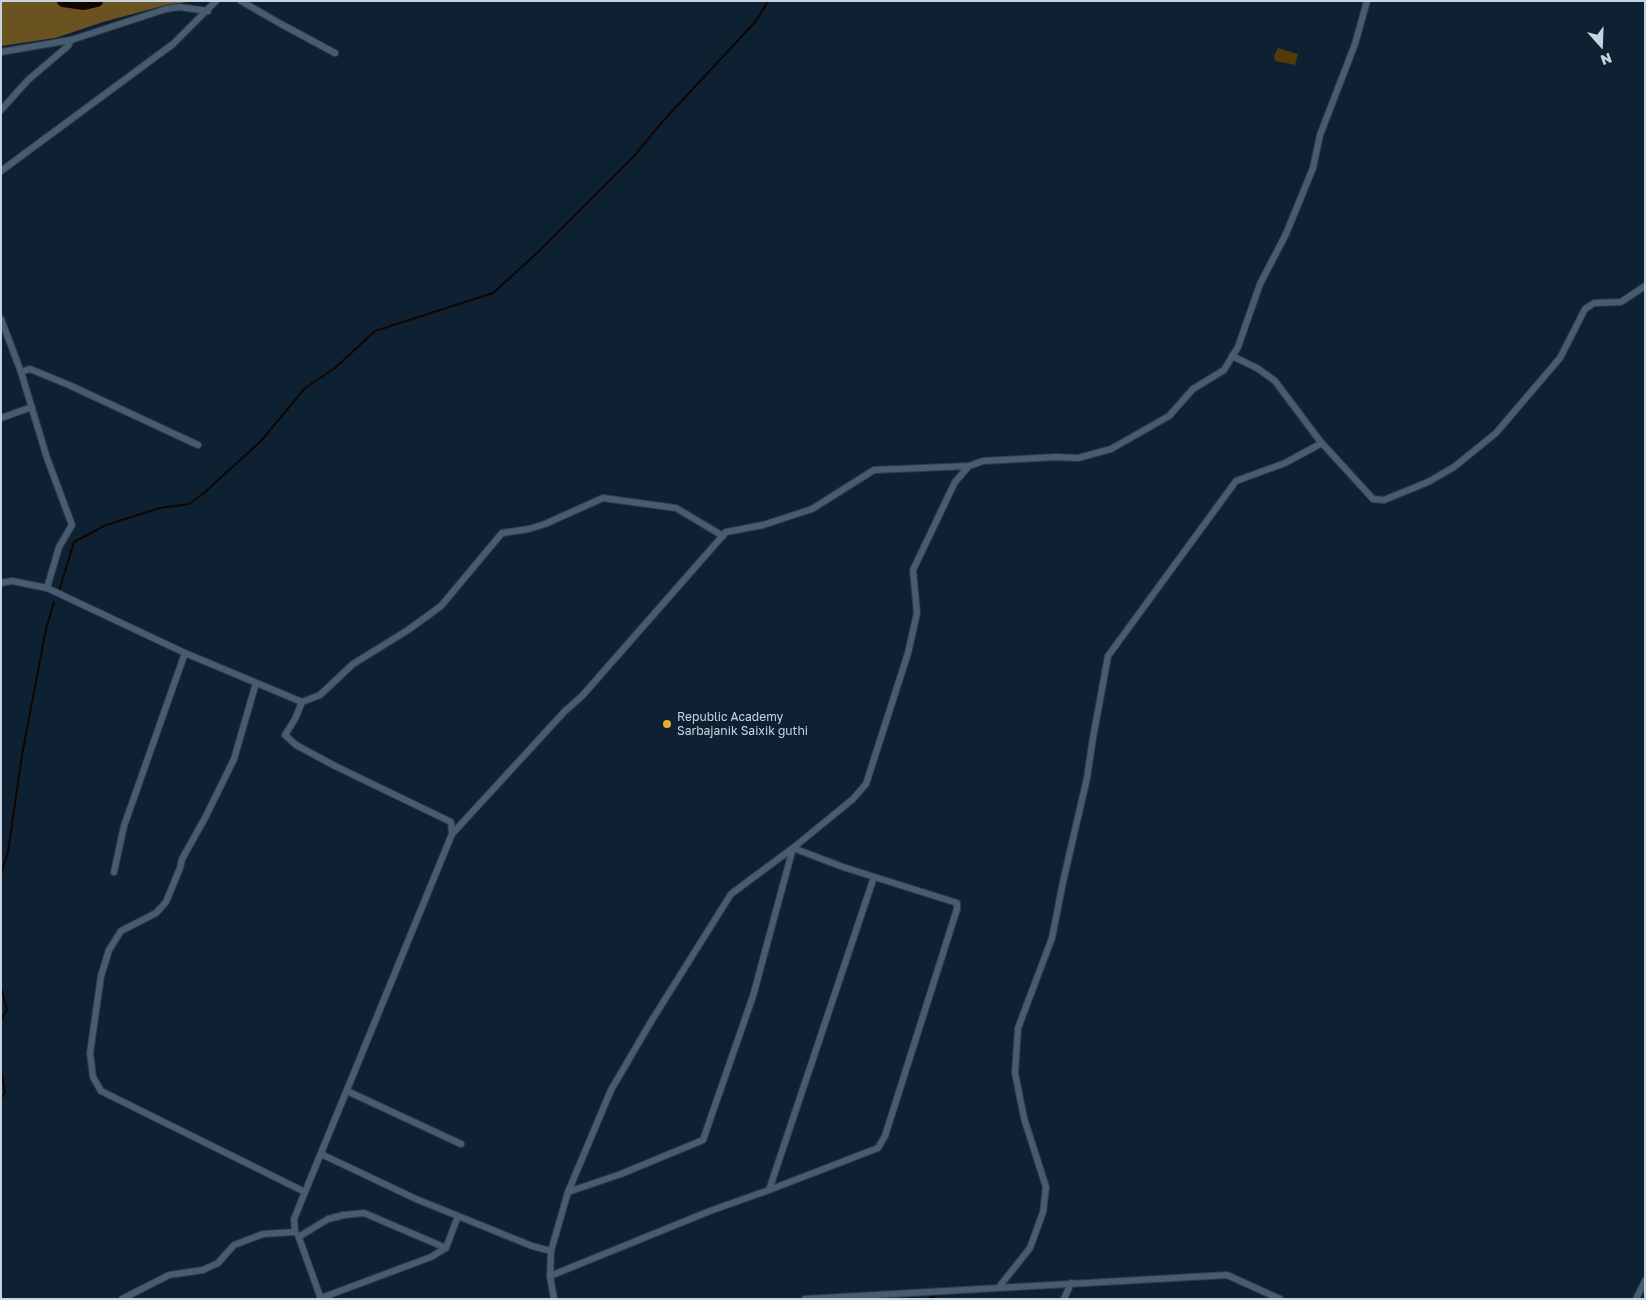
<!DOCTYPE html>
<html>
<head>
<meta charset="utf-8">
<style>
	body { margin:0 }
	#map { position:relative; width:1646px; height:1300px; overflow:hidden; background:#0e2133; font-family:"Golos Text",sans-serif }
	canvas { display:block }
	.frame { position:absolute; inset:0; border:2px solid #c7d3df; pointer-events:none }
	.north { position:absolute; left:1576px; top:20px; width:50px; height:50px; -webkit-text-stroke:4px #0e2133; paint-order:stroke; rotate:160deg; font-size:14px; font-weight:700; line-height:20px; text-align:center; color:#c7d3df }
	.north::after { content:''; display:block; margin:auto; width:18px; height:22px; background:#c7d3df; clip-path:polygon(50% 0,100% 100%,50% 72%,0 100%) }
</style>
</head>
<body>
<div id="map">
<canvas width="1646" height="1300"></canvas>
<div class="frame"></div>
<div class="north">N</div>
</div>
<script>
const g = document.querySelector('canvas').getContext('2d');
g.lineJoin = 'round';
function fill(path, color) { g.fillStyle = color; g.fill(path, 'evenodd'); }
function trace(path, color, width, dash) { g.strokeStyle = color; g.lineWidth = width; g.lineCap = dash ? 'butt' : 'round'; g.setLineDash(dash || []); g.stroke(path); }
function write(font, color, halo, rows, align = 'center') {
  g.font = font + ' "Golos Text",sans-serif'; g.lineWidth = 4; g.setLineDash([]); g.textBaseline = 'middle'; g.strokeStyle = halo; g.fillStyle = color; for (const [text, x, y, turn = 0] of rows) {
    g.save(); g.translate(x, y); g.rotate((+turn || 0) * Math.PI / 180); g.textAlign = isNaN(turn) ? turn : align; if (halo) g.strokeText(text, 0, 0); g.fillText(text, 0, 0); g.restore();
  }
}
fill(new Path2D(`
	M1278,48L1298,54L1295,65L1275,61L1274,56Z`), '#513b08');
fill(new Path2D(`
	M1,1H194L166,5L103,22L55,38L1,46Z`), '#6b5221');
trace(new Path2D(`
	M59,591L74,542L106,525L160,508L189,504L204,493L261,441L305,388L335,368L375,331L493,293L537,253L634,156L663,121L756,21L768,1
	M1,874L8,852L22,755L46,629L54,602
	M1,987L7,1010L1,1020
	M1,1068L5,1093L1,1098
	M928,1299L937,1295`), '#110500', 2);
trace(new Path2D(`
	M63,1L84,4L97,1`), '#110500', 12);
const minor = new Path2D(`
	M241,1L281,24L335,53
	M1,52L71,40L166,9L179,7L208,11
	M1,110L28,80L68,46L71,40
	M1,171L173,44L216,1
	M1,319L21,372L47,458L72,525L59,547L47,588
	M1232,356L1257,368L1275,381L1320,441L1373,499L1384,500L1428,482L1454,467L1496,433L1560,358L1585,309L1594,303L1621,302L1645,286
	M21,372L30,369L69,385L198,445
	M1,418L32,407
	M1,583L12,581L47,588L185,653L302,702
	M256,683L234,759L205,818L182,859L180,868L166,902L156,913L121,931L109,950L101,976L90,1053L93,1077L101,1091L305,1192
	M452,834L451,822L335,766L296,745L285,735L295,719L302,702L320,695L353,664L408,630L441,606L502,533L529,529L545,524L603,498L676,508L723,536
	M114,872L124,826L185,653
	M347,1091L461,1144
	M321,1154L416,1199L532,1246L551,1251
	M769,1190L874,877
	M298,1235L321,1299
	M300,1236L328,1219L344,1215L364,1213L446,1248
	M550,1276L710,1211L769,1190L878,1148L885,1136L957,909V903L843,867L793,848L753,996L703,1140L621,1174L568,1192
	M999,1287L1030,1248L1043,1212L1046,1187L1024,1118L1015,1073L1018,1028L1052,938L1063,882L1087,778L1093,738L1108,656L1236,481L1285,463L1322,443
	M321,1298L431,1257L446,1248L458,1216
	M122,1299L169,1275L203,1270L218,1263L234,1245L263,1234L295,1232L294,1219L305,1192L452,834L565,711L582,696L726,532L763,525L812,509L874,470L969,466
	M554,1299L550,1276L551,1251L568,1192L611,1090L652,1020L731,894L793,848L853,799L866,784L908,653L917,613L913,570L955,482L969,466L983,461L1056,457L1078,458L1111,449L1169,416L1193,389L1224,370L1238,347L1260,284L1286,234L1313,168L1320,135L1355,44L1367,1
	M805,1299L1227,1275L1280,1299
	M1064,1299L1071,1283
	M1636,1299L1645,1281`);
trace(minor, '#303a49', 8);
trace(minor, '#475c70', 6);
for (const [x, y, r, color] of [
	[667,724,5,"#e5ad35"]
]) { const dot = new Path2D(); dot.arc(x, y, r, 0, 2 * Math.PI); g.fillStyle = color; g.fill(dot); trace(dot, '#0e2133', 2); }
write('12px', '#c7d3df', '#0e2133', [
	["Republic Academy",677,717],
	["Sarbajanik Saixik guthi",677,731]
], 'left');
</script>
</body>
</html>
